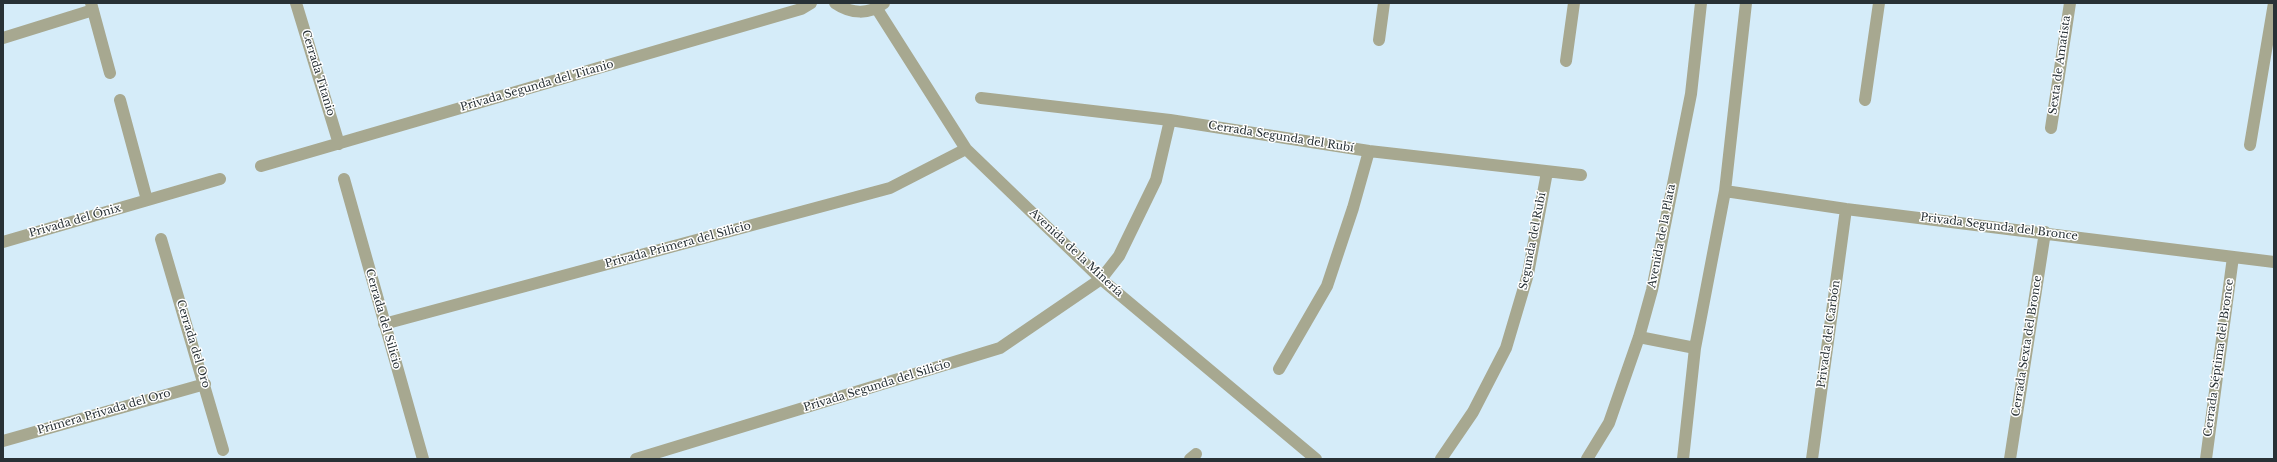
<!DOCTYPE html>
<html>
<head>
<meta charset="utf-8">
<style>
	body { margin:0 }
	#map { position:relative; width:2277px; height:462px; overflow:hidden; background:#d5ecf9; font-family:"Libre Baskerville",serif }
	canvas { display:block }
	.frame { position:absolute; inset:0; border:4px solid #283136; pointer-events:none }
</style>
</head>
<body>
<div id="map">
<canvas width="2277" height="462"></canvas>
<div class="frame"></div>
</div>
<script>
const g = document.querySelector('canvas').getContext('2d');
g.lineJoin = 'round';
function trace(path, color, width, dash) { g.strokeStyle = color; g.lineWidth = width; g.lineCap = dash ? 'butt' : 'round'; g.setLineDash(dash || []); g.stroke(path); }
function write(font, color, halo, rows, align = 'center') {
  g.font = font + ' "Libre Baskerville",serif'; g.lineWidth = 3; g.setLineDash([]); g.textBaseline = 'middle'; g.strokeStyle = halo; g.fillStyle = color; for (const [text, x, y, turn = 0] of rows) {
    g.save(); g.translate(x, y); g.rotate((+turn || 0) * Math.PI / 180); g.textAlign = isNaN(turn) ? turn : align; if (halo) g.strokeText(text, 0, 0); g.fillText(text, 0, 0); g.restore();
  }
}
trace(new Path2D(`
	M91,3L110,73
	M296,3L339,144
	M835,3C851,14 869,15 884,3
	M877,9L966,149L1101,279L1316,459
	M3,38L93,10
	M1379,40L1384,3
	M1566,61L1574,3
	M981,98L1170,120L1369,151L1581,175
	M120,100L147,200
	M1865,100L1879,3
	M2051,128L2070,3
	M2250,145L2274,3
	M261,166L801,9L811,3
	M344,179L423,459
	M1725,191L1846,209L2274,262
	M161,239L223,450
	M3,242L220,179
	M384,324L890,188L966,149
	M1639,337L1695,348
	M1279,369L1327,286L1353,208L1369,151
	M3,441L205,384
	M636,459L1000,348L1101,279L1119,256L1156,180L1170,120
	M1190,459L1196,454
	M1441,459L1473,412L1506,348L1528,274L1547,172
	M1587,459L1609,423L1639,337L1652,290L1691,94L1701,3
	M1683,459L1695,348L1725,191L1746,3
	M1812,459L1846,209
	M2010,459L2045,232
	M2206,459L2233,257`), '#a7a890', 12);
write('11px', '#283136', '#fff', [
	["Sexta de Amatista",2060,65,-82],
	["Cerrada Titanio",318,73,73],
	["Privada Segunda del Titanio",537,86,-16],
	["Cerrada Segunda del Rubí",1281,137,9],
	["Privada del Ónix",75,221,-16],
	["Privada Segunda del Bronce",1999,227,7],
	["Avenida de la Plata",1662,236,-79],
	["Segunda del Rubí",1533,241,-79],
	["Privada Primera del Silicio",678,245,-15],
	["Avenida de la Minería",1076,253,43],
	["Cerrada del Silicio",383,319,74],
	["Privada del Carbón",1829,334,-82],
	["Cerrada del Oro",193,344,73],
	["Cerrada Sexta del Bronce",2027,346,-81],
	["Cerrada Séptima del Bronce",2219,358,-82],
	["Privada Segunda del Silicio",877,386,-17],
	["Primera Privada del Oro",104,412,-16]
]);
</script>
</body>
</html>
